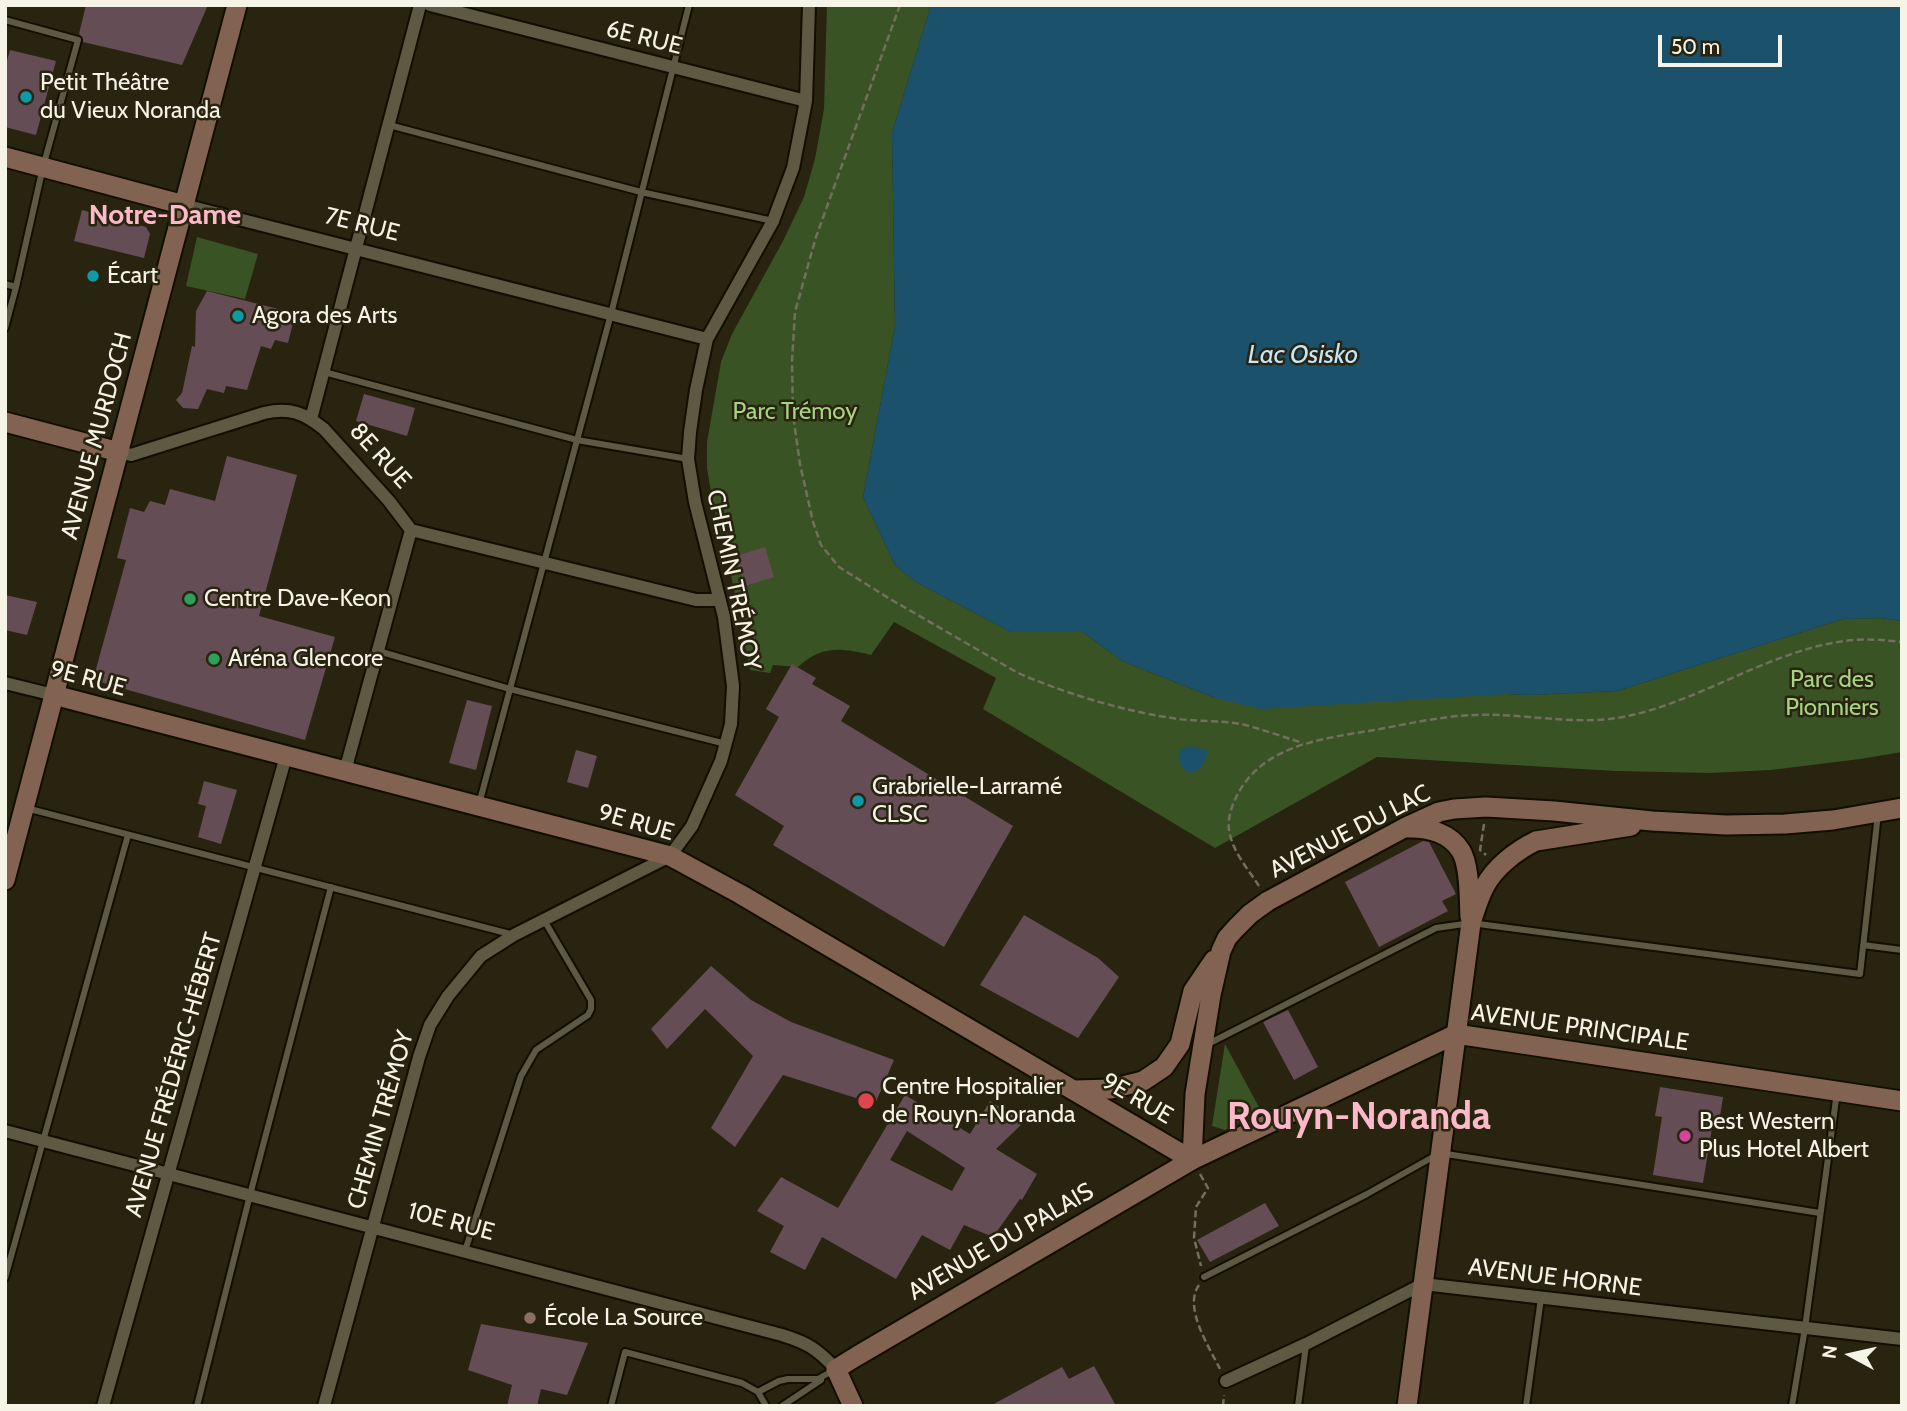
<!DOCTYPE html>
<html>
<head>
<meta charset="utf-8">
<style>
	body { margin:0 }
	#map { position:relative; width:1907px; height:1411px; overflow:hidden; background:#292410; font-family:Cabin,sans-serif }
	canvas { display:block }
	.frame { position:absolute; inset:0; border:7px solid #f6f3e7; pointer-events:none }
	.north { position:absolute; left:1816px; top:1320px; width:70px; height:70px; -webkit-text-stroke:5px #292410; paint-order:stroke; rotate:278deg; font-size:19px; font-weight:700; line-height:28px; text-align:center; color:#f6f3e7 }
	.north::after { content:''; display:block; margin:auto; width:24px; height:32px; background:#f6f3e7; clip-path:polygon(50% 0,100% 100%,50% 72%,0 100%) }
	.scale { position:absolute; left:1658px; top:35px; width:124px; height:32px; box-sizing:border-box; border:4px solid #f6f3e7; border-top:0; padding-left:9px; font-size:21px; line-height:24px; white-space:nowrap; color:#f6f3e7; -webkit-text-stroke:5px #292410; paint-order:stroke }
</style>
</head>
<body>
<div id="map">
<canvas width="1907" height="1411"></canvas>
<div class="frame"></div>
<div class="north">N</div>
<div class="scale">50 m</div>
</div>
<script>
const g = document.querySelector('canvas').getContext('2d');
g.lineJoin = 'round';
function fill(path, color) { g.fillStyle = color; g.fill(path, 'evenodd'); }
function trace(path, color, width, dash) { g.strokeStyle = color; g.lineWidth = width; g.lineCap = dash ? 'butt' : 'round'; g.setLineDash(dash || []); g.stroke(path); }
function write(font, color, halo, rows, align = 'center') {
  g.font = font + ' Cabin,sans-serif'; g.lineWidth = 5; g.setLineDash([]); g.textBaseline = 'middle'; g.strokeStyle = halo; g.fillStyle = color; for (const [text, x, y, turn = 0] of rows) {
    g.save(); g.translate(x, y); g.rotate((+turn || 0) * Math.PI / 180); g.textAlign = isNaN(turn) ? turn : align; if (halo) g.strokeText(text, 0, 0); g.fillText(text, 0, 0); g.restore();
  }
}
fill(new Path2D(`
	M827,5H931L892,133L895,326L863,497L895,565L914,581L1011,632H1083L1122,661L1215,698L1506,694L1530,695L1617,691L1843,619L1880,618L1902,621V752L1860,759L1771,770L1710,773L1615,771L1377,757L1215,848L983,709L996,678L894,622L871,655C841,648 822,645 798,667L773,665L770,673L750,670L728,560L713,504L707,468V442L721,362L732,334L783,241L804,197L815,159L824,109Z
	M197,237L258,254L245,299L186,286Z
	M1225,1044L1261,1111L1225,1130L1212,1126Z`), '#395324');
fill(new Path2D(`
	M931,5H1902V621L1880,618L1843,619L1617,691L1530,695L1506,694L1262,709L1215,698L1122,661L1083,632H1011L914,581L895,565L863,497L895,326L892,133Z
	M1189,746L1208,750C1204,764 1204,769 1189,773C1180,767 1178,762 1179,751Z`), '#1c516c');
fill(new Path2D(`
	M86,5H208L182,65L83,42L82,37L79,34Z
	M10,50L56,61L36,135L5,127V68Z
	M82,210L146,227L150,234L144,258L74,241Z
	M207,291L282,310L279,321L293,323L288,343L275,340L271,349L261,346L247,390L226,386L224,393L207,389L198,409L183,408L176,400L182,393L192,346L195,347L196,311Z
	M364,394L415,408L407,436L356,421Z
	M227,456L297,475L259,616L335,637L305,740L93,680L126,560L117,558L130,508L144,512L150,501L165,505L170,489L215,501Z
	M765,547L774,577L745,586L736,556Z
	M5,595L37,602L27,635L5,630Z
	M792,664L816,678L812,684L850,706L841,721L1013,826L944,947L773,845L784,826L735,795L779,717L766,709Z
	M467,700L492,706L476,770L449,763Z
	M576,750L597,756L588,788L567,782Z
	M204,781L237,790L221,844L198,837L206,806L198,804Z
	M1423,841L1429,842L1456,894L1442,901L1448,911L1379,947L1345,882Z
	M1024,915L1098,958L1119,977L1078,1038L980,985Z
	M711,966L751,1000L791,1022L894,1060L875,1104L783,1075L735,1147L711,1128L753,1056L705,1009L667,1049L651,1029Z
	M1288,1010L1318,1067L1294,1080L1263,1022Z
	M1660,1087L1723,1097L1718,1129L1712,1128L1703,1183L1653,1175L1662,1117L1655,1116Z
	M905,1095L970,1134L990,1101L1024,1122L996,1149L1037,1174L1022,1200L1020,1199L993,1237L964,1225L950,1250L922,1235L896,1279L822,1237L805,1270L770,1252L784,1226L757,1211L781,1177L838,1208ZM907,1131L965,1168L952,1191L890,1160Z
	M1265,1203L1279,1226L1210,1262L1197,1240Z
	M481,1324L588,1343L567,1395L541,1389L537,1406H507L512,1385L468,1370Z
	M1094,1366L1116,1406H990L1062,1367L1069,1379Z`), '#654d55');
const lane = new Path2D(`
	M5,20L78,40L43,167L16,287L5,328
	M389,125L641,192L773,221
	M5,284L16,287
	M324,372L577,440L688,459
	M378,651L510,689L726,744
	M479,804L611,314L689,5
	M26,808L514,935
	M1863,945L1902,950
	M1206,1045L1436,928L1471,923L1860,974L1878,814
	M465,1251L521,1076L536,1050L588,1015L591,1009V1000L544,920
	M1204,1277L1367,1194L1440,1153L1820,1213
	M5,1278L128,835
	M758,1392L779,1381L788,1379H818L834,1370
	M197,1406L250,1195L331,887
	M611,1406L625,1352L742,1383L758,1392L766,1406
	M782,1406L821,1380
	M1298,1406L1306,1345
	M1526,1406L1541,1298
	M1792,1406L1805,1328L1837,1092`);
const street = new Path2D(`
	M430,5L806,101
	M184,205L707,339
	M311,419L420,5
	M119,452L131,455L264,413C290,407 304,413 324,429L389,501L411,530L696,600H719
	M5,683L54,695
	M345,771L411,530
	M5,1131L782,1335C808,1343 817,1349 836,1369
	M1226,1381L1306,1344L1423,1284L1902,1339
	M103,1406L286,756
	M324,1406L419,1057L430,1025L448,996L481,956L514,935L670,856L692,826L721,761L731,724L733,686L724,617L695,502L688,459L690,432L696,390L707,339L773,221L793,168L806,101L809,5`);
const secondary = new Path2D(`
	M5,157L184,205
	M5,422L119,452
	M54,695L670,856L740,894L1192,1160
	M1408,828C1428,827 1450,833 1461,851C1470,866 1469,899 1470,917
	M5,880L237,5
	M1075,1090L1111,1089L1143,1081L1164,1067L1180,1044L1193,991L1214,960
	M1192,1160L1195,1094L1211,995L1221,951L1227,938L1236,928L1250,914L1268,901L1404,828L1439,812L1454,809L1486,807L1554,811L1652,821L1726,825L1785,824L1833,820L1902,808
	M853,1406L836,1369L857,1356L1192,1160L1456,1034L1902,1101
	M1407,1406L1471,923C1475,911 1479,897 1485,886C1495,867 1517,850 1536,841L1631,826`);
trace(lane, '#120d00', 10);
trace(street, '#120d00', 16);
trace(secondary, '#120d00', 23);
trace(new Path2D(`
	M900,5L816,237L795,312L792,361L793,415L800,464L813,522L821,545L839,567L890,599L1018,673C1064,693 1123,711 1172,718C1195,722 1218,720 1241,724C1262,729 1283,737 1303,743
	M1484,824L1480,850L1486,855
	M1259,886C1248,869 1232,851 1229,830C1227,817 1233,802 1240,790C1269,742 1330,738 1380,729C1412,723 1443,716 1475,715C1524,713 1574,726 1623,717C1700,702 1766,652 1844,641C1863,638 1883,640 1902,642
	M1200,1174L1208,1188L1196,1207L1194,1238L1201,1266
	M1199,1285C1183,1307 1209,1347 1220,1369
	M1223,1406L1224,1395`), '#736f5e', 2.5, [7, 3.5]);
trace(lane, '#5e5943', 6);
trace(street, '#5e5943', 12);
trace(secondary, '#826351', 19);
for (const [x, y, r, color] of [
	[26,97,7,"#0f9aa8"],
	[93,276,7,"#0f9aa8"],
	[238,316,7,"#0f9aa8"],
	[190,599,7,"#2e9e5b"],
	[214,659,7,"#2e9e5b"],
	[858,801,7,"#0f9aa8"],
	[866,1101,9,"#e0444e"],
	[1685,1136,7,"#d1479c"],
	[530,1318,7,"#8d6e63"]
]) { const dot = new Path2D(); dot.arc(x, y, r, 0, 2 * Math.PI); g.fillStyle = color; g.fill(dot); trace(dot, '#292410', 2.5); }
write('24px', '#f6f3e7', '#292410', [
	["6E RUE",644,38,14],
	["7E RUE",362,225,14],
	["AVENUE MURDOCH",97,436,-75],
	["8E RUE",380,456,48],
	["CHEMIN TRÉMOY",733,580,78],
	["9E RUE",88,679,15],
	["9E RUE",636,823,16],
	["AVENUE DU LAC",1350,832,-27],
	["AVENUE PRINCIPALE",1580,1028,8],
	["AVENUE FRÉDÉRIC-HÉBERT",174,1075,-74],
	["9E RUE",1137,1099,30],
	["CHEMIN TRÉMOY",381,1120,-74],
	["10E RUE",451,1222,15],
	["AVENUE DU PALAIS",1001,1242,-30],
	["AVENUE HORNE",1555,1278,7]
]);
write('24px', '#f6f3e7', '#292410', [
	["Petit Théâtre",40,83],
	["du Vieux Noranda",40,111],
	["Écart",107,276],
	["Agora des Arts",252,316],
	["Centre Dave-Keon",204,599],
	["Aréna Glencore",228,659],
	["Grabrielle-Larramé",872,787],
	["CLSC",872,815],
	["Centre Hospitalier",882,1087],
	["de Rouyn-Noranda",882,1115],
	["Best Western",1699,1122],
	["Plus Hotel Albert",1699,1150],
	["École La Source",544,1318]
], 'left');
write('24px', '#a6d483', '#292410', [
	["Parc Trémoy",795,412],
	["Parc des",1832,680],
	["Pionniers",1832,708]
]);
write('italic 26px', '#c3e6fc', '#292410', [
	["Lac Osisko",1303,355]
]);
write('bold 28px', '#fcb9c9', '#292410', [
	["Notre-Dame",165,216]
]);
write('bold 38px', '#fcb9c9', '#292410', [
	["Rouyn-Noranda",1359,1118]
]);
</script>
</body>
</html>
